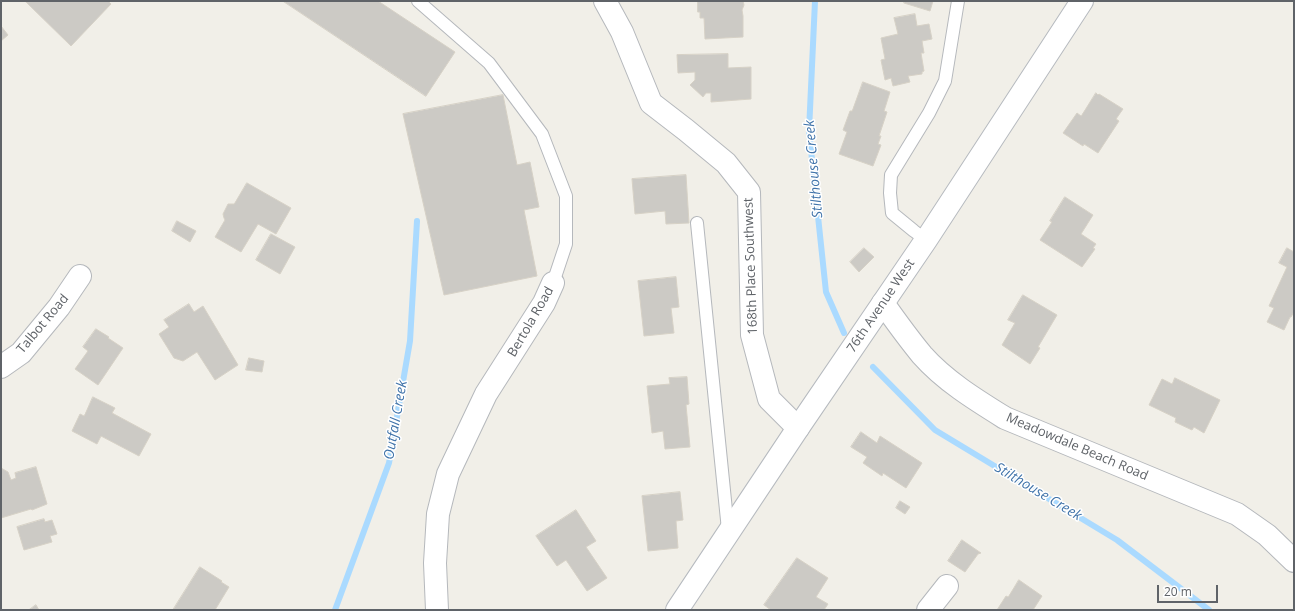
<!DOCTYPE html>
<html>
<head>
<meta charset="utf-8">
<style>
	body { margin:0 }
	#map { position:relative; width:1295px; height:611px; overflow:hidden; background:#f1efe8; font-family:"Open Sans",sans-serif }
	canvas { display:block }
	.frame { position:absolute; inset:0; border:2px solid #5f6368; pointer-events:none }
	.scale { position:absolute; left:1157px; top:585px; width:61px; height:18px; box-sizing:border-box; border:2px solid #5f6368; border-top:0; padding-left:5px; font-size:12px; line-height:14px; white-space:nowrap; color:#5f6368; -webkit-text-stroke:3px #fff; paint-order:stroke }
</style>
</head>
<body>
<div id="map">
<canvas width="1295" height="611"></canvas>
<div class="frame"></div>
<div class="scale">20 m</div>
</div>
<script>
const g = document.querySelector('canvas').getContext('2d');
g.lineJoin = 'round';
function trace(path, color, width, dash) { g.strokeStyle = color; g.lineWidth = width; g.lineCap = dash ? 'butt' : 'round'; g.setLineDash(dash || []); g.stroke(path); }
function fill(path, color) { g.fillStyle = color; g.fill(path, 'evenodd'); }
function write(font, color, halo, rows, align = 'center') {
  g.font = font + ' "Open Sans",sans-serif'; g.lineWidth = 3; g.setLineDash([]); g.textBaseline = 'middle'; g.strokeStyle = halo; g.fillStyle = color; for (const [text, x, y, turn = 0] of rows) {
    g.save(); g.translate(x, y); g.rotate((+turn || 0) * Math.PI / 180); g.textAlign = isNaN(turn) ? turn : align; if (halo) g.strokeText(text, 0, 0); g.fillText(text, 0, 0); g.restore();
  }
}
trace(new Path2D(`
	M815,1L809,131L826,292L844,333
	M873,367L935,430L1117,540L1209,610
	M335,610L389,463L410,341L417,221`), '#aadaff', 6);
const building = new Path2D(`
	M27,1H108L111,4L71,46L26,2Z
	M283,1H378L455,52L426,96Z
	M698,1H743L744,5L742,10L743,16V37L705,39L704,18H700V12H698Z
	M905,1H933L930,11L904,3Z
	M915,14L917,26L929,24L932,39L922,41L924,53H921L924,71L922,72V74L908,76L910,82L893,86L891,78L885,80L881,60L885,59L881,38L898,34L894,18Z
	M1,26L8,35L1,41Z
	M728,54V68L751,67V99L711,102V93H706L703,97L690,85L695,80V72L678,73L677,55Z
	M863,82L890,92L884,111L887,112L879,136H881L878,144L881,145L873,166L839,154L847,132L843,130L850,111H852Z
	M1096,93L1098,95L1099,94L1123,109L1116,119L1119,121L1098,153L1084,144L1083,146L1063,133L1077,113L1081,116Z
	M503,95L517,165L530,162L539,207L524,210L537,276L444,295L403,114Z
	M686,175L689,223L666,224L665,211L635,214L632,179Z
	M247,183L291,208L276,234L258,224L241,252L215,237L225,220L224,218L223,214L228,204H234Z
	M1065,197L1093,215L1081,234L1096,244L1093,248L1095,249L1082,267L1040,240L1052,222L1050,221Z
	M177,221L196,231L190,242L172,231Z
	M271,234L295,247L280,274L256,260Z
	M864,248L874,257L859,272L850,262Z
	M1287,248L1294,252V312L1291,317H1290L1284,330L1267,322L1274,308L1269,306L1287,267L1279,263Z
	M676,277L679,307L671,308L674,333L644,336L638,281Z
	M1023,295L1057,315L1038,347L1040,348L1030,364L1002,345L1015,323L1008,320Z
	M189,304L194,312L203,306L238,365L215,380L197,352L183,361L174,358L159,334L169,327L164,320Z
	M96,329L109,337L108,338L123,348L98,385L75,369L88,351L83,347Z
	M249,358L264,361L262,372L246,370Z
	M687,377L689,404L686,405L690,447L665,449L663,431L652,433L647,386L670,384L669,378Z
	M1175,378L1220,400L1204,433L1194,427L1192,430L1175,422L1176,418L1149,405L1162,379L1172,384Z
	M93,397L115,408L112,413L151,434L139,456L101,436L97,444L72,431L80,414L84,416Z
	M861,432L877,443L880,436L922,463L906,488L883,473L882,476L863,463L867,457L851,447Z
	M36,467L47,504L32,510L31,509L1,518V468L8,472L11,480L16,478L15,473Z
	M680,492L683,520L676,521L678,548L648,551L642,496Z
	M900,501L910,507L905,514L896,508Z
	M576,510L596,541L586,547L607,578L587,591L566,560L557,566L536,536Z
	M44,519L45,522L52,520L57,534L50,536L52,542L24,550L17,527Z
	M962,540L981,553L978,554L965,572L948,561Z
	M797,558L828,578L816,597L828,604L824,610H771L764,605Z
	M200,567L222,581L221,582L229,587L215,610H173Z
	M1019,580L1042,596L1033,610H997L1006,596L1008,597Z
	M36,605L39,610H29Z`);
fill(building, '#cccac5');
trace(building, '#d6d1c6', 1);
const lane = new Path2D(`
	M418,1L489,63L542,134L566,196V244L553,283
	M697,223L728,530
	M926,240L914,231L892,213L890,193L891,175L929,113L945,81L958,1`);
const street = new Path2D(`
	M605,1L622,32L651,103L686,130L726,163L749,192L752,335L769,399L798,428
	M883,303C895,320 908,338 922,355C945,381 976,400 1005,418L1237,514L1267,535L1294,561
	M1,367L21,353L59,307L80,276
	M437,610L435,563L438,514L448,474L486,394L544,303L553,283
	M928,610L947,586`);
const secondary = new Path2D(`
	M677,610L798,428L926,240L1082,1`);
trace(lane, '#b5b8bc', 14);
trace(street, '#b5b8bc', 24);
trace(secondary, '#b6babf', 24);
trace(lane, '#fff', 12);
trace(street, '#fff', 22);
trace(secondary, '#fff', 22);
write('13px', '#5f6368', '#fff', [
	["168th Place Southwest",751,266,-92],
	["76th Avenue West",881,306,-56],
	["Bertola Road",531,322,-60],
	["Talbot Road",43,324,-50],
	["Meadowdale Beach Road",1077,447,23]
]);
write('italic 14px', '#4174aa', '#fff', [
	["Stilthouse Creek",814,169,-95],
	["Outfall Creek",396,420,-80],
	["Stilthouse Creek",1038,492,31]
]);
</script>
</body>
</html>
